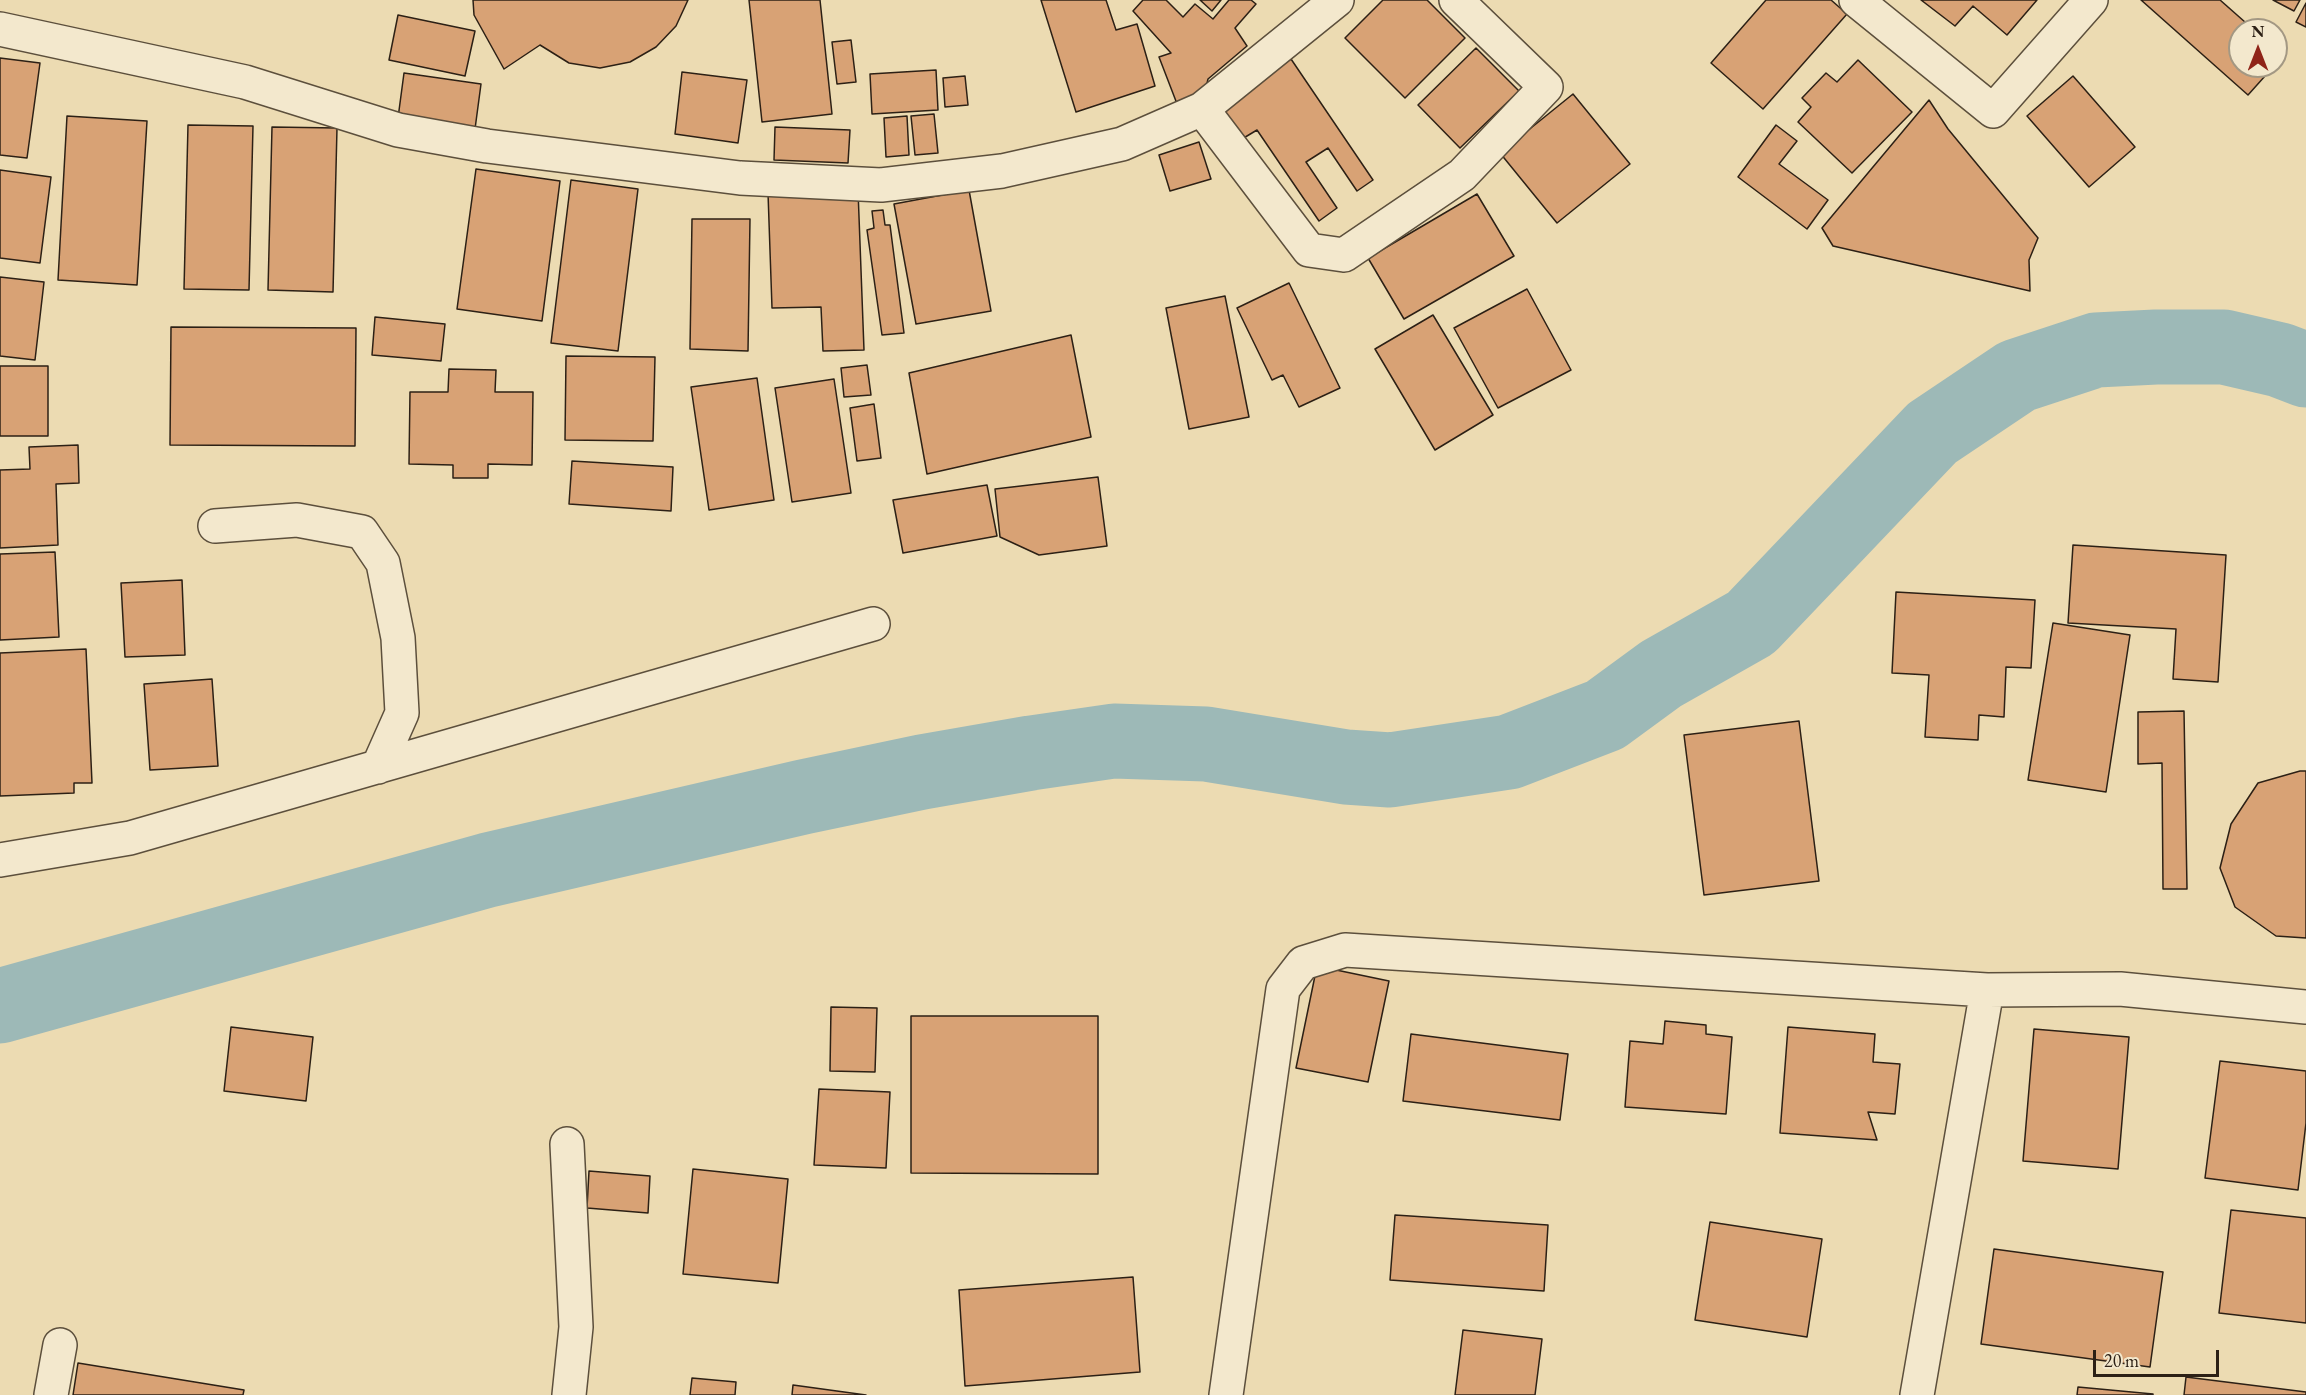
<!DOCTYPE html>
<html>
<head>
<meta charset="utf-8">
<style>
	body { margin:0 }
	#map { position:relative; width:2306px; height:1395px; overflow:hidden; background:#ecdbb2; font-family:"EB Garamond",serif }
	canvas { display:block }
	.north { position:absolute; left:2228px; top:18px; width:60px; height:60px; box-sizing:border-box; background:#f3e8cd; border:2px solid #a39883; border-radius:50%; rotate:0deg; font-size:16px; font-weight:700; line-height:24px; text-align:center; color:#2c2015 }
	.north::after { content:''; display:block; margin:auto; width:21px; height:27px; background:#8f2418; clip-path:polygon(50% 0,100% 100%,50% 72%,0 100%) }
	.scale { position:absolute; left:2093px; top:1350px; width:126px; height:27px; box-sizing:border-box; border:3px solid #2c2015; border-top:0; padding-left:8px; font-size:18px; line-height:21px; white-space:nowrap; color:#2c2015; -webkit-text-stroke:4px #f3e8cd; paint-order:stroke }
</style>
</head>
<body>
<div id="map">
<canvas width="2306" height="1395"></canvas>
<div class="north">N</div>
<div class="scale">20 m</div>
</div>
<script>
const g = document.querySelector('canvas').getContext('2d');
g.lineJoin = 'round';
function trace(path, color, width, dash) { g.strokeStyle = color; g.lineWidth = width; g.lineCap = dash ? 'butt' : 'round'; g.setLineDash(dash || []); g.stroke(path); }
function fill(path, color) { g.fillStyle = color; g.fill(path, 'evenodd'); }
trace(new Path2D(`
	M0,1006L488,870L803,797L922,772L1031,753L1114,741L1206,744L1346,767L1390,770L1509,752L1605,715L1661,674L1751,623L1932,433L2017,376L2096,350L2156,347H2224L2280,360L2306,370`), '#9db9b7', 75);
const building = new Path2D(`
	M473,0H688L676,26L656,47L630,62L600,68L569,63L540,45L504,69L474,15Z
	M749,0H820L832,114L762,122Z
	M1041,0H1106L1116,30L1137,24L1155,86L1076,112Z
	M1143,0H1166L1183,17L1195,4L1213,19L1229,0H1251L1256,4L1235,28L1247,46L1208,79L1205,92L1179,109L1159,57L1171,53L1133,11Z
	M1200,0H1221L1212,11Z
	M1383,0H1427L1465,38L1405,98L1345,38Z
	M1766,0H1831L1847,14L1763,109L1711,63Z
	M1921,0H2037L2007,35L1973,6L1955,26Z
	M2141,0H2220L2254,30H2240V66H2274L2248,95Z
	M2273,0H2300L2294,11Z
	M2306,3V27L2296,22Z
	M398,15L475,31L465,76L389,60Z
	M851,40L856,82L837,84L832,42Z
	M1476,48L1519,91L1460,148L1418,105Z
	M0,58L40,63L27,158L0,155Z
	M1291,59L1373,180L1357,191L1328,148L1306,162L1337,208L1319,221L1257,130L1242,139L1220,107Z
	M1858,60L1912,112L1852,173L1798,122L1811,107L1802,98L1826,73L1837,82Z
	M936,70L938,110L872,114L870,74Z
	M682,72L747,80L738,143L675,134Z
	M404,73L481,84L475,129L398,118Z
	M965,76L968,105L945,107L943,78Z
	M2073,76L2135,147L2089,187L2027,116Z
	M1573,94L1630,164L1557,223L1500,153Z
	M1929,100L1948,129L2038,238L2029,260L2030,291L1833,246L1822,228Z
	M934,114L938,153L915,155L911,116Z
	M67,116L147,121L137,285L58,280Z
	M907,116L909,155L886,157L884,118Z
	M188,125L253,126L249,290L184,289Z
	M1776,125L1797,141L1779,164L1828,200L1807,229L1738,177Z
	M272,127L337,128L333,292L268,290Z
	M775,127L850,130L848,163L774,160Z
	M1199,142L1211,179L1170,191L1159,155Z
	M476,169L560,181L542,321L457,309Z
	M0,170L51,177L40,263L0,258Z
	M571,180L638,189L618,351L551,343Z
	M858,190L864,350L823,351L821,307L772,308L768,193Z
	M969,190L991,311L916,324L894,204Z
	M1477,194L1514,256L1404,319L1368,258Z
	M883,210L885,225H890L904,333L882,335L867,230L874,228L872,211Z
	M692,219H750L748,351L690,349Z
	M0,277L44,282L35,360L0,356Z
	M1289,283L1340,388L1299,407L1283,375L1272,380L1237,308Z
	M1527,289L1571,370L1498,408L1454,328Z
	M1225,296L1249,417L1189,429L1166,308Z
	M1433,315L1493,415L1435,450L1375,349Z
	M375,317L445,324L441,361L372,355Z
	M171,327L356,328L355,446L170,445Z
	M1071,335L1091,437L927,474L909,373Z
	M566,356L655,357L653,441L565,440Z
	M867,365L871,395L844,397L841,368Z
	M0,366H48V436H0Z
	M449,369L496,370L495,392H533L532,465L488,464V478H453V465L409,464L410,392H448Z
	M757,378L774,500L709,510L691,387Z
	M834,379L851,493L792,502L775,388Z
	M874,404L881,458L857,461L850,408Z
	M78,445L79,483L56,484L58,545L0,548V470L30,469L29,447Z
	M572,461L673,467L671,511L569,504Z
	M1098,477L1107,546L1039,555L1000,537L995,489Z
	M987,485L997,536L903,553L893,500Z
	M2073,545L2226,555L2218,682L2173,679L2176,629L2068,623Z
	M55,552L59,637L0,640V554Z
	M182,580L185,655L125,657L121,583Z
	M1896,592L2035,600L2031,668L2006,667L2004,717L1979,715L1978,740L1925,737L1929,675L1892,673Z
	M2053,623L2130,635L2106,792L2028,780Z
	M86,649L92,783H74V793L0,796V653Z
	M212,679L218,766L150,770L144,684Z
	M2184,711L2187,889H2163L2162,763L2138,764V712Z
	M1799,721L1819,881L1704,895L1684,735Z
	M2300,771H2306V938L2276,936L2235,907L2220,868L2231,824L2258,783Z
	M1317,966L1389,981L1368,1082L1296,1068Z
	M831,1007L877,1008L875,1072L830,1071Z
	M911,1016H1098V1174L911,1173Z
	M1665,1021L1706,1025V1034L1732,1037L1726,1114L1625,1107L1630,1041L1663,1044Z
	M231,1027L313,1037L306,1101L224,1091Z
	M1788,1027L1875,1034L1873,1062L1900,1064L1895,1114L1868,1112L1877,1140L1780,1133Z
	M2034,1029L2129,1037L2118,1169L2023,1161Z
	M1411,1034L1568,1054L1560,1120L1403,1101Z
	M2220,1061L2306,1071V1123L2298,1190L2205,1178Z
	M819,1089L890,1092L886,1168L814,1165Z
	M693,1169L788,1179L778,1283L683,1274Z
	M589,1171L650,1176L648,1213L587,1208Z
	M2231,1210L2306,1218V1323L2219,1313Z
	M1395,1215L1548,1225L1544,1291L1390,1280Z
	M1710,1222L1822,1239L1807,1337L1695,1320Z
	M1994,1249L2163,1272L2150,1367L1981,1344Z
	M1133,1277L1140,1372L965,1386L959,1290Z
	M1463,1330L1542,1339L1535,1395H1455Z
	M78,1363L244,1390L243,1395H73Z
	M2186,1377L2306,1392V1395H2184Z
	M692,1378L736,1382L735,1395H690Z
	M793,1385L866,1395H792Z
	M2078,1387L2153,1394V1395H2077Z`);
fill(building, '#d8a275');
trace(building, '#2c2015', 1.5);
const minor = new Path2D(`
	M1856,0L1993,111L2091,0
	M0,29L245,82L398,130L487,146L740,178L881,185L1002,171L1122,144L1202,109L1337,0
	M1202,109L1309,250L1344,255L1462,175L1546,87L1456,0
	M215,526L297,520L362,532L383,563L398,638L402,713L378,767
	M0,860L130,838L873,624
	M567,1144L576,1327L569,1395
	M51,1395L60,1345
	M1226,1395L1283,989L1303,963L1345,950L1987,990
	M1917,1395L1987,990L2120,989L2306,1007`);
trace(minor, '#5c4f3c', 36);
trace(minor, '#f3e8cd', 33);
</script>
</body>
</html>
